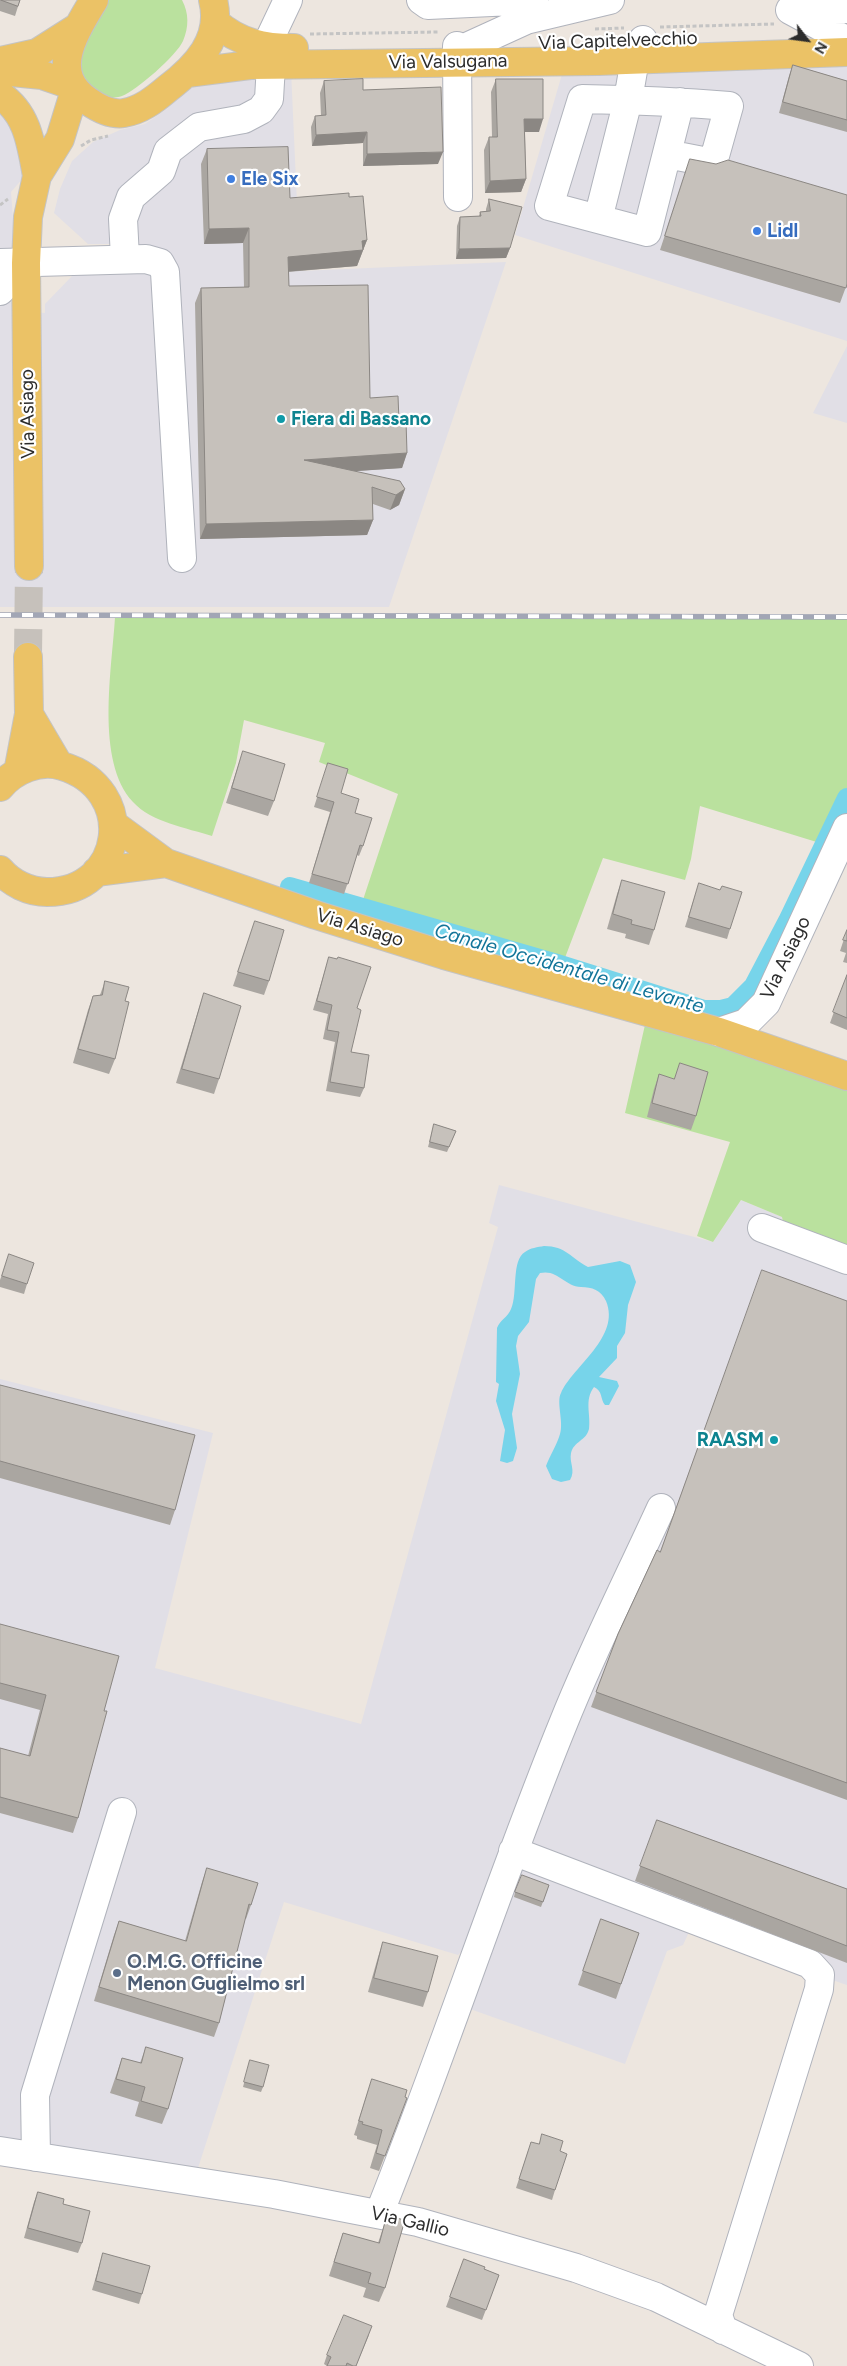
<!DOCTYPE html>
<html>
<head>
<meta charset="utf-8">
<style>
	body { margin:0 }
	#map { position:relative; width:847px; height:2366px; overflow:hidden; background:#ede6df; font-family:Figtree,sans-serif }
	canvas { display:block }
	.north { position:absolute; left:782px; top:15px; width:50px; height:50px; -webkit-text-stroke:4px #fff; paint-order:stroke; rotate:120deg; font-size:14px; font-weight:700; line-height:20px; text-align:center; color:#2c2c2c }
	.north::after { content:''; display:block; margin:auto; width:18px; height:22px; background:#2c2c2c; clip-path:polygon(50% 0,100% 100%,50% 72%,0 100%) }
</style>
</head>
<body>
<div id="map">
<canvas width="847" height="2366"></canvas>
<div class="north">N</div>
</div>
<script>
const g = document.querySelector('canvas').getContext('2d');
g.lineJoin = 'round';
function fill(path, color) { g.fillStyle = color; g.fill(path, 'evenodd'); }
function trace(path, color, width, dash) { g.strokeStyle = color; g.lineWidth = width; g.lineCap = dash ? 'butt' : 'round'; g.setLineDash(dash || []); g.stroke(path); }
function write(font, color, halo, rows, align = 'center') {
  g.font = font + ' Figtree,sans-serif'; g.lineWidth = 4.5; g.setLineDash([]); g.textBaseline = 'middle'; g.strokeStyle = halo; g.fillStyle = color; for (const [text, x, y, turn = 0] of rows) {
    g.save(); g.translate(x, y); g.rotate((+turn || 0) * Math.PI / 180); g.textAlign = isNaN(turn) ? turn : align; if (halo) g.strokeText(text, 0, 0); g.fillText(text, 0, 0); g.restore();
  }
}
fill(new Path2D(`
	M847,61V341L515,235L565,64Z
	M291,70L300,271L506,262L389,607H0V107L18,130L24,177L11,192L20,311L45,313V304L73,275L88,267L117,244H88L54,213L60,189L72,161L93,142L120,130L145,124L167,109L203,73Z
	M847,346V423L813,413Z
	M499,1185L713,1242L741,1200L782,1217L790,1253L847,1274V1985L689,1932L683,1945L667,1951L625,2064L470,2009L464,1949L458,1955L284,1902L198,2168L173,2167L0,2139V1379L213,1433L155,1668L361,1724L498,1227L489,1223Z`), '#e1dfe6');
fill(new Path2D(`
	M106,0H182C189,13 189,27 183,41C177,55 136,91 122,96C117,98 105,99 99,96C92,93 85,84 79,78L78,50Z
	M115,617L847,618V825L836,848L700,806L691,859L685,880L603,858L558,976L357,918L398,794L319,762L325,743L244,720L236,763L212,836C187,828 151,822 133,802C95,761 112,669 115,617Z
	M647,1016L847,1084V1274L790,1253L782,1217L741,1200L713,1242L697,1236L730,1142L625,1113Z`), '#bae19e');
fill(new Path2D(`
	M544,1246C566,1246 571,1258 588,1267L620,1261L630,1265L636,1282L628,1305L625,1333L617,1346V1358L599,1377L617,1381L619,1386L609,1405H605C600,1399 603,1391 594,1387C584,1400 591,1414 589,1429C586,1441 574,1441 571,1453C569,1463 576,1470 570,1480L561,1482L552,1479L546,1466C550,1455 557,1445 560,1434C564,1422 556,1402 561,1393C573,1366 621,1337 606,1301C601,1290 592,1287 581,1287C564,1286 558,1269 540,1273L536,1279L529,1322L518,1336L516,1346L520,1374L512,1414L517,1448L513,1461L507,1463L500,1461L505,1430L496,1401L499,1384L496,1382L497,1328C500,1320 508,1317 511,1309C518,1294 511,1260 525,1252C530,1248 538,1247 544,1246Z`), '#77d4ea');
trace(new Path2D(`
	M290,887L554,963L704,1010H721L733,1007L754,986L788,921L847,798`), '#77d4ea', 20);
trace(new Path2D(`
	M28,657L29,566`), '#c6c1bb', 28, [28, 14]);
const minor = new Path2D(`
	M421,0L428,5L534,0
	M790,10L844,39
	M794,10L847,9
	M457,46L458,197
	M469,46L526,20L610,0
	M261,47L270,38L288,0
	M667,154L713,163L729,106C680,102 631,100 582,99L549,206L647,232C658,189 669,145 680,102
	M598,219L628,100L635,59L643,40
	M125,258L123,219L131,197L161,171L168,151L199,127L244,119L261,110L269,99L271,65
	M0,263L146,259L160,263L165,272L182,558
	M0,291L26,263
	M719,1032L746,1023L766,1003L847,828
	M762,1228L847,1260
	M513,1851L810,1964L820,1975L819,1989L718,2315L723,2330
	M0,2151L274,2194L418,2222L576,2268L656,2297L799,2366
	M36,2157L35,2095L122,1812
	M379,2214C444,2052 497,1886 563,1724C592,1651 628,1580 661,1508`);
const major = new Path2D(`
	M94,0C75,32 47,73 88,101C98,108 112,115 124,113C141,110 154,100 167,89C196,67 223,39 213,0
	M215,22C239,43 263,48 294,48
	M0,61L37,53L78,27
	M0,71L42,75L71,85
	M187,73L250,65L598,61L847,52
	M0,95C28,114 31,144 37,176
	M29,566L26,263L28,217L37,176L60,139L75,90
	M29,714L59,765
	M18,772L29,714L28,657
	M0,787C14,770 40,759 62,766C139,789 125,892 47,892C29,892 11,883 0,870
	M113,824L166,863L316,915L444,955L719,1032L847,1076
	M96,872L166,863`);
trace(minor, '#b0b3bc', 30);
trace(major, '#c4c4c4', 30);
trace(new Path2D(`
	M660,27L774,24
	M595,29L624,28
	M310,34L439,32
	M81,146L91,140L108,136
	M0,205L8,199`), '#c4c4c4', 3, [4, 2.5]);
trace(minor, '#fff', 28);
trace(major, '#ebc266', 28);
const rail = new Path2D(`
	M0,615L847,617`);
trace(rail, '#a2a6b5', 5.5);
trace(rail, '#fff', 4, [11]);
fill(new Path2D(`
	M0,0H20L15,16L0,11Z
	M793,65L847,81V132L779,113L789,76Z
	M496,79L539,132H525L526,179L521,192L485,193L484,150L489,137H492L491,92Z
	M324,81L363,90L438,164L363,166V143L312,146L311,127L315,116H321L320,93Z
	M207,149L290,198L349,197L367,240L357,266L288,272L289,286L370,398L399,421L407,453L402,468L355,471L405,489L399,505L390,510L373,504V520L367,535L200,539L195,303L201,288L244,287L243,243L204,244L201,164Z
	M690,159L847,284L840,303L660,250Z
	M489,199L510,248L506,258L456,259L457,226L460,217L479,216L480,212L486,211V209Z
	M243,751L274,801L268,816L226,803Z
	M328,763L341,793L355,813L363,846L359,856L357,855L344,894L309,883L330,812L314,807Z
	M622,880L654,930L649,945L625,938L626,934L607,929L617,894Z
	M699,883L730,929L727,939L685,927Z
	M255,921L269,981L264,995L233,986Z
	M847,930V963L843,962L846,953L840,951Z
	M329,957L357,1008L351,1052L364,1088L360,1097L326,1091L335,1042L323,1039L328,1014L313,1010Z
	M847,975V1030L830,1023Z
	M105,981L115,1059L109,1074L73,1063L88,1010L93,996L100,995Z
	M204,993L219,1079L214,1094L176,1083L199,1008Z
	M659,1074L696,1116L691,1130L647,1117L654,1089Z
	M434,1124L456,1131L447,1152L428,1147Z
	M9,1254L27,1284L24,1294L0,1287V1280Z
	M847,1301V1800L591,1707L618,1634L660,1552Z
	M0,1385L175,1510L170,1525L0,1478Z
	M0,1624L104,1711L78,1818L73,1833L0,1813V1748L28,1756L40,1710L0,1699Z
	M657,1820L847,1889V1963L635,1881Z
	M207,1868L251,1905L246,1919L245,1918L219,2023L214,2037L94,2001L114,1935L119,1921L185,1941L202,1882Z
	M549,1885L541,1907L514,1897L515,1892Z
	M601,1919L639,1933L616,1999L578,1985Z
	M383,1942L428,1992L423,2007L368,1992L378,1957Z
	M146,2047L168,2109L162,2124L135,2116L139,2102L110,2093L122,2058L140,2063Z
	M250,2060L263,2087L261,2092L243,2087Z
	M372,2079L407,2098L379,2171L370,2168L377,2145L357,2139V2136L354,2135L367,2094Z
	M528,2151H560L555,2190L552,2200L516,2188Z
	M38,2192L63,2204L82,2243L78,2253L24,2238L34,2202Z
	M387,2216L385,2288L379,2302L363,2297L366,2288L329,2276L343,2233L378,2243Z
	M103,2253L142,2294L139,2304L92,2290L100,2263Z
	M464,2259L484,2269L499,2275L482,2320L446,2307Z
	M369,2335L356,2366H327L324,2364L327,2355Z`), '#aaa6a1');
fill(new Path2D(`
	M524,119H543L539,132H520Z
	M367,132L363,143L312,146L316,135Z
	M443,152L438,164L363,166L367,154Z
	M526,179L521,192L485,193L490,181Z
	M249,228L243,243L204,244L209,229Z
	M367,240L357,266L283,272L288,257L362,241Z
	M510,248L506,258L456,259L459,249Z
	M407,453L402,468L298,475L304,460Z
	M405,489L399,505L390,510L396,495Z
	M373,520L367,535L200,539L206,524Z`), '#8b8783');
const building = new Path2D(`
	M1,0H20L18,6Z
	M793,65L847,81V120L783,102Z
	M363,79V90L441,87L443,152L367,154V132L316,135L315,116L326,115L324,81Z
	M496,79H543V119H524L526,179L490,181L489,137H497Z
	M288,147L290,198L349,193V197L363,196L367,240L362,241L363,250L288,257L289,286L368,285L370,398L398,396L399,421H406L407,453L304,460L400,481L405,489L396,495L372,487L373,520L206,524L201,288L249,287V228L209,229L207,149Z
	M690,159L716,164L728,160L847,195V284L846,288L665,236Z
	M489,199L522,207L510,248L459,249L460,217L481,216L480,212L490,211Z
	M243,751L285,764L274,801L232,788Z
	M328,763L348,769L341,793L359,799L355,813L372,818L363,846L360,845L348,884L312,874L334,802L317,797Z
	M622,880L665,892L654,930L631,924L632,920L613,914Z
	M699,883L720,890L722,886L742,892L730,929L689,917Z
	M255,921L284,930L269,981L238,972Z
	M847,930V941L843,940Z
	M329,957L337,959L338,957L371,967L357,1008L361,1010L351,1052L369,1055L364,1088L330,1082L339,1032L327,1030L332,1005L317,1001Z
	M847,975V1018L833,1012Z
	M105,981L129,987L125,1001L129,1002L115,1059L78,1049L93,996L102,995Z
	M204,993L241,1006L219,1079L182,1069Z
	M680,1063L708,1072L696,1116L652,1103L659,1074L674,1079Z
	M434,1124L456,1131L449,1147L430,1142Z
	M9,1254L34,1263L27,1284L2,1276Z
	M762,1270L847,1301V1783L596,1692L618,1634L657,1550L660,1552Z
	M0,1385L195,1435L175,1510L0,1461Z
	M0,1624L119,1656L104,1711H107L78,1818L0,1797V1748L30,1756L46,1695L0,1683Z
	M657,1820L847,1889V1946L640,1866Z
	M207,1868L258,1883L251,1905L249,1904L219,2023L99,1987L119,1921L186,1941Z
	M522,1875L549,1885L543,1902L515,1892Z
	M601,1919L639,1933L621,1984L583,1971Z
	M383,1942L438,1956L428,1992L374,1978Z
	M146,2047L183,2058L168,2109L141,2101L145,2087L116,2079L122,2058L141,2063Z
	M250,2060L269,2065L263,2087L244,2082Z
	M372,2079L407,2090L405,2097L407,2098L385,2156L376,2153L382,2130L362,2124L363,2122L359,2121Z
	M542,2134L563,2141L560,2151L567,2154L555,2190L519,2179L531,2142L539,2144Z
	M38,2192L64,2199L63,2204L90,2211L82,2243L28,2228Z
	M387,2216L405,2220L385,2288L368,2283L371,2273L334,2262L343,2233L379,2243Z
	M103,2253L150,2266L142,2294L96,2281Z
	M464,2259L485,2267L484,2269L499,2275L486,2310L450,2297Z
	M344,2315L372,2326L356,2366H353L347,2363L346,2366H327L331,2357L327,2355Z`);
fill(building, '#c6c1bb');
trace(building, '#8b8783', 1);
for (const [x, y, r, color] of [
	[231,179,5,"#3f7fe0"],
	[757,231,5,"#3f7fe0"],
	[281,419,5,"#0f9aa8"],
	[774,1440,5,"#0f9aa8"],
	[117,1973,5,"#5c6f8a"]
]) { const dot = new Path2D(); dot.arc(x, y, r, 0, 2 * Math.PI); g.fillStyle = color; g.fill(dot); trace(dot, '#fff', 2); }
write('19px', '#2c2c2c', '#fff', [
	["Via Capitelvecchio",618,41,-2],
	["Via Valsugana",448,62,-1],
	["Via Asiago",28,414,-91],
	["Via Asiago",360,928,17],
	["Via Asiago",786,958,-64],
	["Via Gallio",410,2222,13]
]);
write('bold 19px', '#366cbe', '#fff', [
	["Ele Six",241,179],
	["Lidl",767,231]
], 'left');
write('bold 19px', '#0d838f', '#fff', [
	["Fiera di Bassano",291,419],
	["RAASM",764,1440,"right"]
], 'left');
write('bold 19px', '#4e5e75', '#fff', [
	["O.M.G. Officine",127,1962],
	["Menon Guglielmo srl",127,1984]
], 'left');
write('italic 20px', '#137599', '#fff', [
	["Canale Occidentale di Levante",569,969,16]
]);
</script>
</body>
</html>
